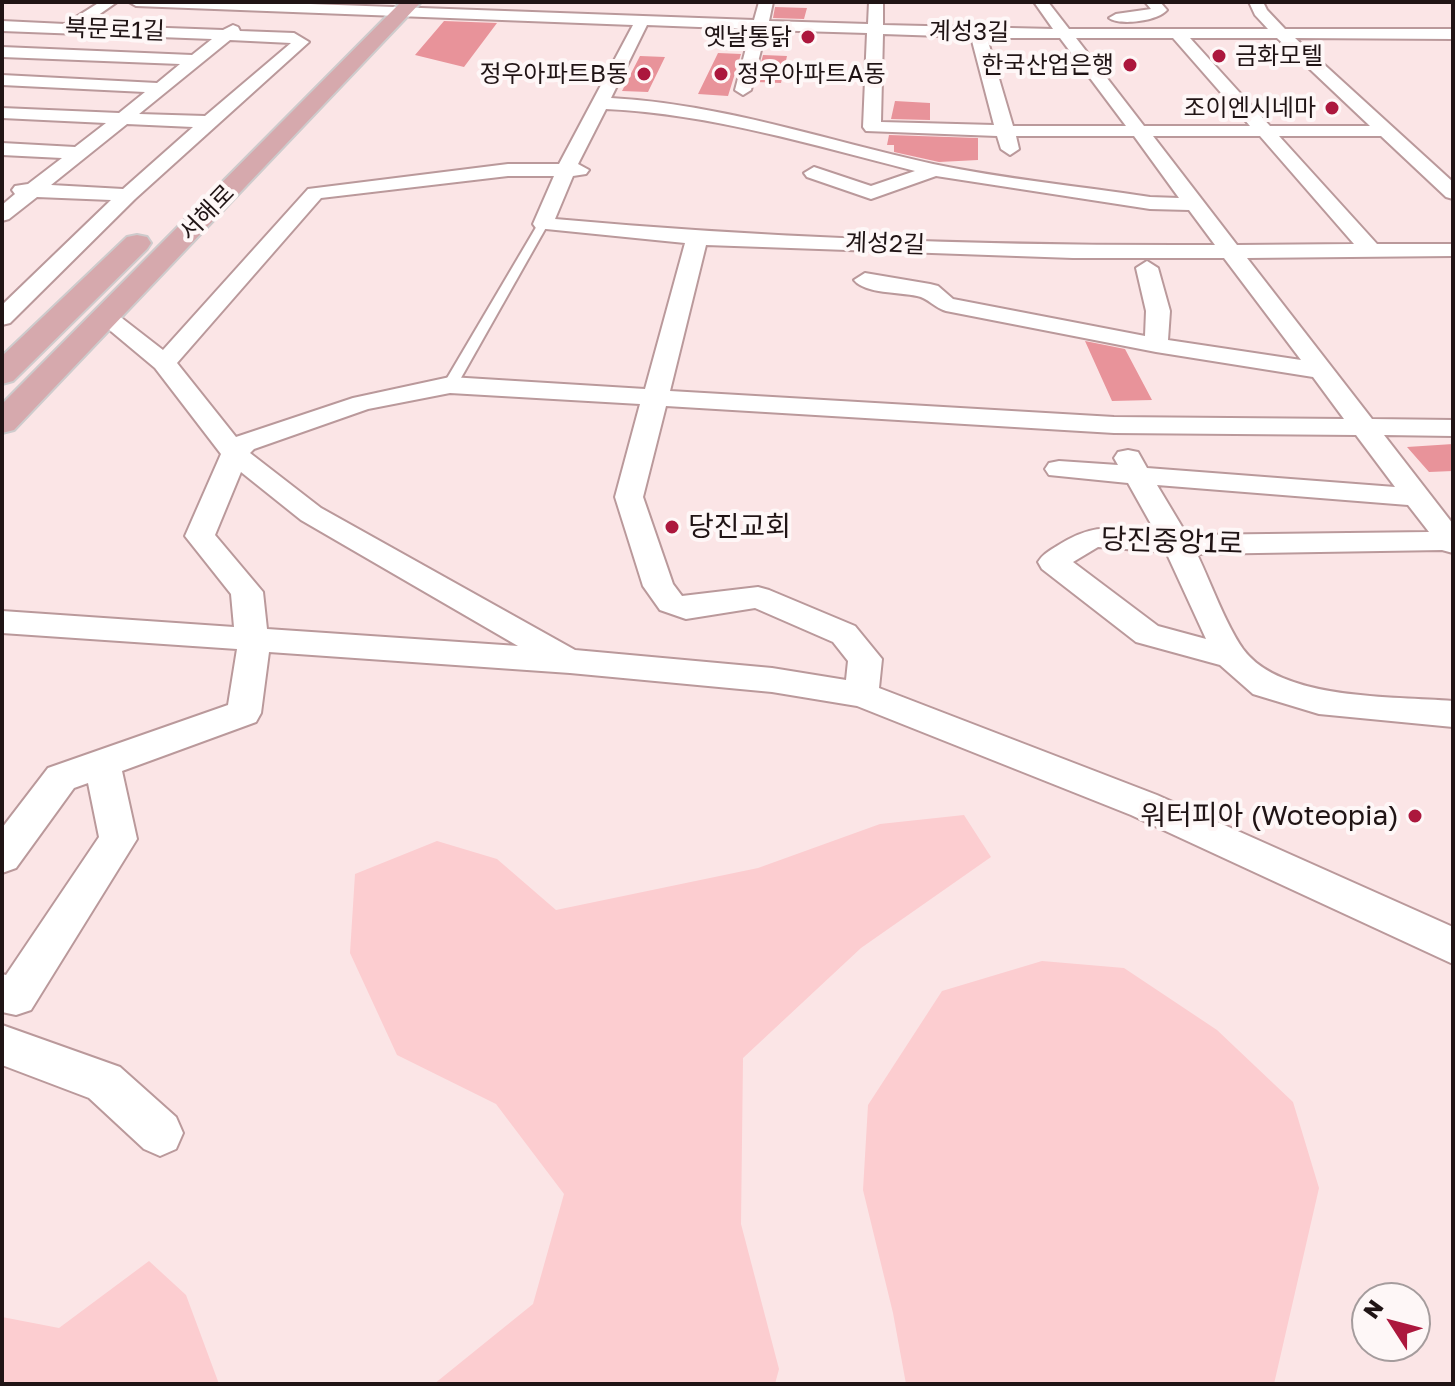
<!DOCTYPE html>
<html>
<head>
<meta charset="utf-8">
<style>
	body { margin:0 }
	#map { position:relative; width:1455px; height:1386px; overflow:hidden; background:#fbe5e6; font-family:"Golos Text",sans-serif }
	canvas { display:block }
	.frame { position:absolute; inset:0; border:4px solid #201415; pointer-events:none }
	.north { position:absolute; left:1351px; top:1282px; width:80px; height:80px; box-sizing:border-box; background:#fef7f7; border:2px solid #a59c9d; border-radius:50%; rotate:306deg; font-size:22px; font-weight:700; line-height:32px; text-align:center; color:#201415 }
	.north::after { content:''; display:block; margin:auto; width:28px; height:36px; background:#ac173d; clip-path:polygon(50% 0,100% 100%,50% 72%,0 100%) }
</style>
</head>
<body>
<div id="map">
<canvas width="1455" height="1386"></canvas>
<div class="frame"></div>
<div class="north">N</div>
</div>
<script>
const g = document.querySelector('canvas').getContext('2d');
g.lineJoin = 'round';
function fill(path, color) { g.fillStyle = color; g.fill(path, 'evenodd'); }
function trace(path, color, width, dash) { g.strokeStyle = color; g.lineWidth = width; g.lineCap = dash ? 'butt' : 'round'; g.setLineDash(dash || []); g.stroke(path); }
function write(font, color, halo, rows, align = 'center') {
  g.font = font + ' "Golos Text","Noto Sans KR",sans-serif'; g.lineWidth = 8; g.setLineDash([]); g.textBaseline = 'middle'; g.strokeStyle = halo; g.fillStyle = color; for (const [text, x, y, turn = 0] of rows) {
    g.save(); g.translate(x, y); g.rotate((+turn || 0) * Math.PI / 180); g.textAlign = isNaN(turn) ? turn : align; if (halo) g.strokeText(text, 0, 0); g.fillText(text, 0, 0); g.restore();
  }
}
fill(new Path2D(`
	M964,815L991,857L861,948L743,1058L741,1224L779,1369L775,1384H434L533,1304L564,1194L496,1104L397,1055L350,953L355,874L437,841L497,859L556,910L758,868L880,824Z
	M1042,961L1124,968L1217,1030L1293,1102L1319,1188L1274,1384H906L893,1313L863,1190L868,1105L942,991Z
	M149,1261L186,1295L219,1384H2V1317L59,1328Z`), '#fccdd0');
fill(new Path2D(`
	M775,7L807,8L804,19L773,18Z
	M444,21L497,23L464,67L415,55Z
	M718,53L741,54L728,96L698,94Z
	M763,55L787,56L781,83L756,82Z
	M640,56L665,57L648,92L622,91Z
	M895,101L930,103V120L891,119Z
	M889,135L978,138V160L939,162L894,152V145H887Z
	M1085,341L1125,349L1152,400L1112,401Z
	M1453,444V471L1429,472L1407,447Z`), '#e8939a');
const service = new Path2D(`
	M543,221L548,224L457,385L455,388H445L443,385L538,224Z`);
const minor = new Path2D(`
	M100,2H117L84,25L223,30L233,25L238,27L240,31L294,33L309,42L135,199L10,323L2,325V305L111,200L37,197L9,219L2,221V205L15,194L12,190L15,186L28,184L62,158L2,155V143L75,147L106,123L2,118V108L119,113L145,92L2,85V75L157,83L180,64L2,57V47L192,55L212,39L2,31V21L65,24ZM230,40L291,43L205,116L139,114ZM127,124L193,127L123,189L51,185Z
	M129,2H255L754,20L759,2H773L769,21L868,24L869,2H883V25L1053,29L1034,2H1048L1069,29H1268L1255,15L1249,2H1263L1267,10L1285,29H1453V39L1295,38L1453,182V199L1446,197L1381,136H1279L1377,244H1453V256L1247,258L1372,419L1453,420V436L1384,435L1453,524V553L1442,550L1197,554C1211,583 1225,623 1243,649C1281,701 1394,696 1453,701V727L1319,714L1253,694L1220,665L1136,642L1042,569L1038,562C1043,554 1049,551 1057,546C1097,521 1111,529 1156,533L1128,483L1049,475L1045,469L1049,463L1059,461L1118,465L1114,458L1118,452L1128,450L1138,452L1147,468L1395,487L1356,435L1114,433L666,406L643,497L673,584L682,596L758,587L769,590L855,626L882,659L879,688L1157,795L1453,927V964L1131,815L857,706L772,692L570,673L269,652L261,713L256,722L122,771L137,839L31,1010L16,1015L2,1012V974L6,975L99,837L88,783L74,788L16,868L2,873V828L48,768L228,705L237,649L2,633V611L234,627L231,594L185,536L221,454L155,368L94,317L98,312H114L163,350L308,189L508,164H559L633,25L136,6ZM647,25L751,29L735,90L743,95L751,90L766,30L867,33L863,127L866,131L997,136L1001,149L1010,155L1019,149L1016,136H1134L1179,198L1150,197C1078,186 1004,179 933,164C825,140 722,104 611,98ZM883,34L971,37L994,125L881,122ZM987,38H1060L1126,126H1013ZM1076,38H1173L1250,126H1144ZM1190,38H1277L1370,126H1270ZM606,109C712,114 812,145 915,171L871,186L814,167L804,173L807,177L871,199L936,176L1150,209L1189,210L1215,245C995,246 774,239 555,219L573,176L586,174L589,170L578,164ZM1153,136H1260L1354,244L1237,245ZM508,176H554L533,224L536,228L685,243L645,389L450,377L353,398L236,437L177,363L321,198ZM706,245L1073,258H1224L1301,360L1168,340L1170,311L1158,268L1147,261L1136,268L1146,311L1145,336L953,299L938,286L930,284L865,273L854,280C865,294 900,292 917,296C928,298 935,308 946,311L1156,352L1313,377L1344,419L1114,417L670,391ZM450,393L640,404L615,497L643,586L660,610L686,619L755,608L833,642L848,661L846,680L772,668L575,650L321,508L250,453L254,449L368,409ZM241,472L301,520L518,646L267,629L263,592L215,535ZM1157,485L1408,505L1429,532L1187,535ZM1098,547L1166,552L1206,639L1158,626L1073,562Z
	M1145,2H1160L1167,10C1158,21 1120,26 1109,18L1116,14L1151,9Z
	M2,1025L120,1067L176,1117L183,1133L176,1149L160,1156L144,1149L89,1098L2,1065Z`);
const primary = new Path2D(`
	M401,2H421L14,430L2,433V404Z
	M137,235L147,237L151,243L147,249L13,381L2,384V356L127,237Z`);
trace(service, '#ba999b', 4);
trace(minor, '#ba999b', 4);
trace(primary, '#cecbcc', 4);
fill(service, '#fff');
fill(minor, '#fff');
fill(primary, '#d6a9ad');
for (const [x, y, r, color] of [
	[808,37,8,"#ac173d"],
	[1219,56,8,"#ac173d"],
	[1130,65,8,"#ac173d"],
	[644,74,8,"#ac173d"],
	[721,74,8,"#ac173d"],
	[1332,108,8,"#ac173d"],
	[672,527,8,"#ac173d"],
	[1415,816,8,"#ac173d"]
]) { const dot = new Path2D(); dot.arc(x, y, r, 0, 2 * Math.PI); g.fillStyle = color; g.fill(dot); trace(dot, '#fef7f7', 3); }
write('24px', '#201415', '#fef7f7', [
	["북문로1길",115,30,2],
	["계성3길",969,32,1],
	["서해로",207,213,-46],
	["계성2길",885,244,2]
]);
write('24px', '#201415', '#fef7f7', [
	["옛날통닭",792,37],
	["금화모텔",1235,56,"left"],
	["한국산업은행",1114,65],
	["정우아파트B동",628,74],
	["정우아파트A동",737,74,"left"],
	["조이엔시네마",1316,108]
], 'right');
write('28px', '#201415', '#fef7f7', [
	["당진교회",688,527],
	["워터피아 (Woteopia)",1399,816,"right"]
], 'left');
write('28px', '#201415', '#fef7f7', [
	["당진중앙1로",1172,542,2]
]);
</script>
</body>
</html>
